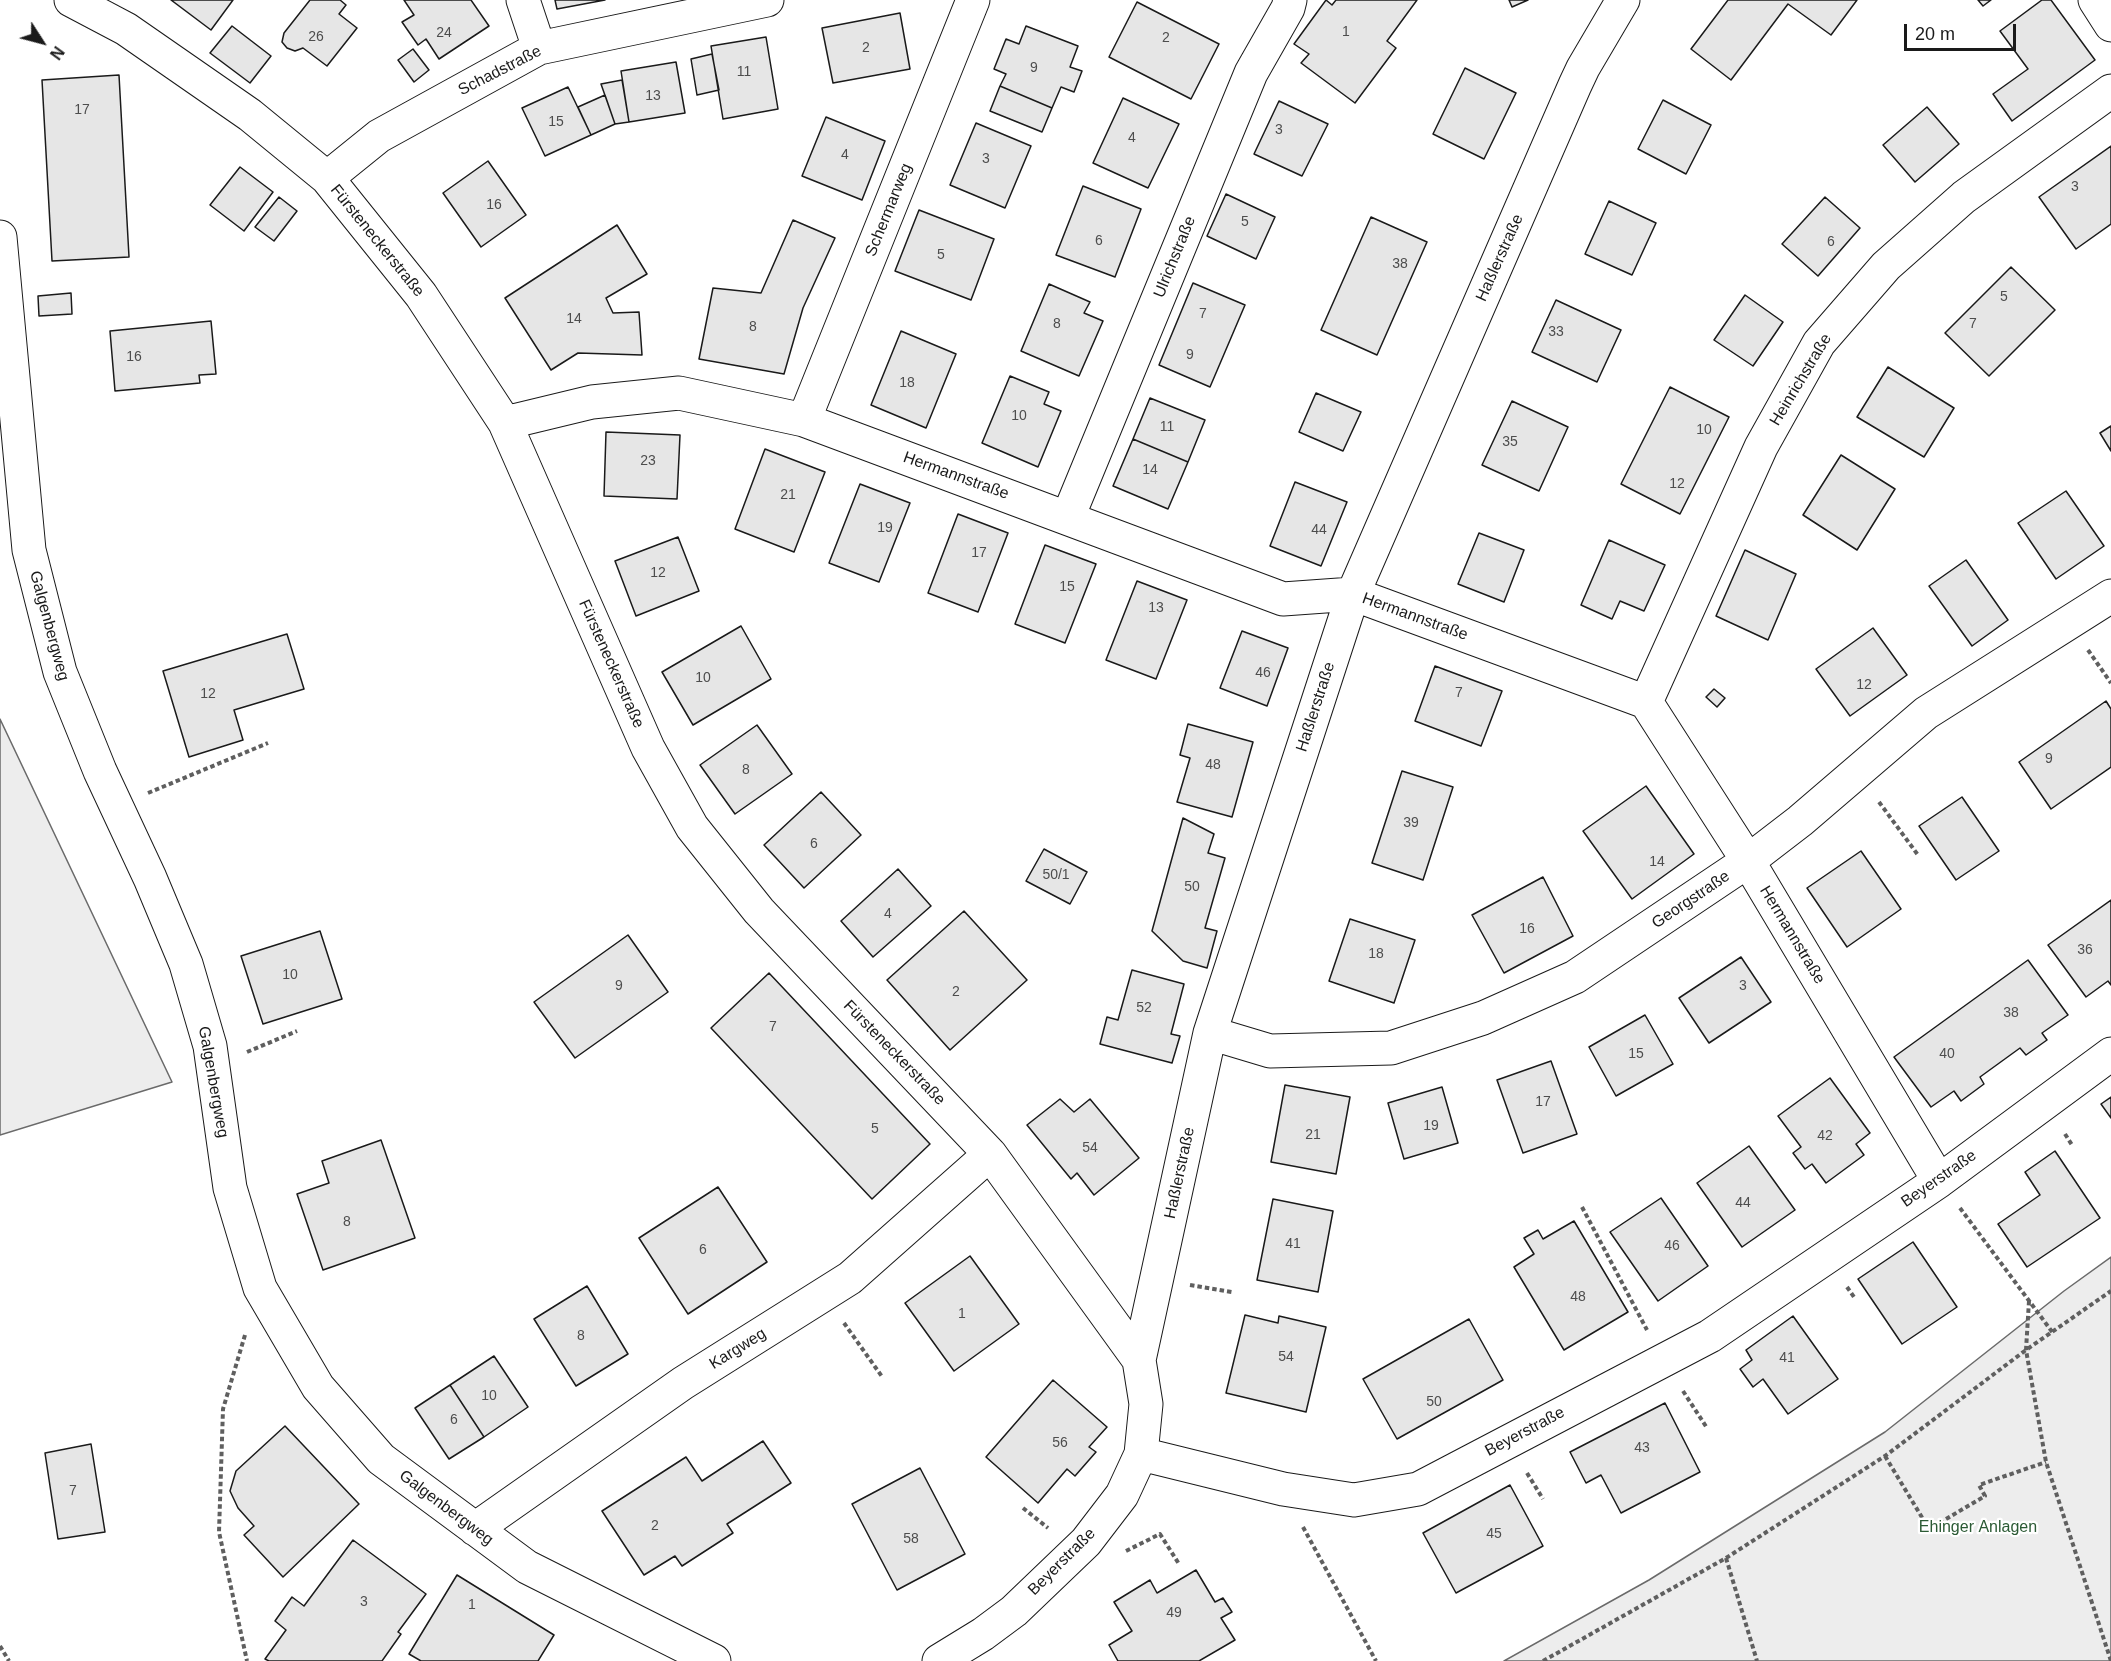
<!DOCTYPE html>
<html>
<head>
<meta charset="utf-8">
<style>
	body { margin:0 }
	#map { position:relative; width:2111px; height:1661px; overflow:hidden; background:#fff; font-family:Arial,sans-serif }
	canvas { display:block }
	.north { position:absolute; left:12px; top:12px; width:60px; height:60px; -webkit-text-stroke:4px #fff; paint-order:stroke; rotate:126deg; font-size:16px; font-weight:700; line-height:24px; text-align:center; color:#1a1a1a }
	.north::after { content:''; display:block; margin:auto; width:21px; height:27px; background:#1a1a1a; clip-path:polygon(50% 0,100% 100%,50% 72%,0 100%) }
	.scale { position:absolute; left:1904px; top:24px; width:112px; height:27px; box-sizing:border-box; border:3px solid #1a1a1a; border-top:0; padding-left:8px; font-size:18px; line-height:21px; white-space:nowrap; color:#1a1a1a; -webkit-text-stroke:4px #fff; paint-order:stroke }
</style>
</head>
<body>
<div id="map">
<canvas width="2111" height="1661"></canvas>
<div class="north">N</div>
<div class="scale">20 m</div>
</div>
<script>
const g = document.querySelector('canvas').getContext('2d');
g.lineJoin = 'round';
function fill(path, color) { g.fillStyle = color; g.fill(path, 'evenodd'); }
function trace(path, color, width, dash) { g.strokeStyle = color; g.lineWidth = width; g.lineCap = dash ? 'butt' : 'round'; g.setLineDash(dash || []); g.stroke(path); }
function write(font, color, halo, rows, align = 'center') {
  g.font = font + ' Arial,sans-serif'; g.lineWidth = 4.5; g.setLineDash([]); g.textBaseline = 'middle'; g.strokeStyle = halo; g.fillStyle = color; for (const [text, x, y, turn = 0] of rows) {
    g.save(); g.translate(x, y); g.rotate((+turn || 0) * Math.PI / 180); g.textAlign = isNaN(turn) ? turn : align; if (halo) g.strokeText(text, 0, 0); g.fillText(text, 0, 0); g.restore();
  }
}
const built = new Path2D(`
	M0,719L172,1082L0,1135Z
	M2111,1257V1661H1504L1649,1580L1885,1432L2064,1291Z`);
fill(built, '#ededed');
trace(built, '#6a6a6a', 1.5);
const building = new Path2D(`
	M171,0H233L211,30Z
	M310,0H340L346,5L339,14L357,28L327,66L303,48L295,51L287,48L282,42L284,33Z
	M404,0H471L489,26L439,59L426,39L418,45L402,22L414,15Z
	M555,0H605L557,9Z
	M1326,0L1332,5L1336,0H1417L1387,41L1396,48L1355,103L1301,63L1309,54L1294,44Z
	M1509,0H1528L1512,7Z
	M1728,0H1857L1831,35L1788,4L1731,80L1691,49Z
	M1978,0H1991L1983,6Z
	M2042,0H2051L2095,60L2012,121L1993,94L2028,69L2000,31Z
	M1137,2L1219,44L1191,99L1109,57Z
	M900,13L910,69L833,83L822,28Z
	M232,26L271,56L250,83L210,53Z
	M1026,26L1078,46L1070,67L1082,71L1074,92L1061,87L1052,108L1000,86L1006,74L994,69L1006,39L1019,44Z
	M766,37L778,109L723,119L711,46Z
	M413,49L429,70L414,82L398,60Z
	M712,54L719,90L697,95L691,59Z
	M676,62L685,113L629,122L621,71Z
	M1465,68L1516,93L1484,159L1433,134Z
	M119,75L129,257L52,261L42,80Z
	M622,80L629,122L615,124L601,84Z
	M1000,86L1052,108L1042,132L990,111Z
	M568,87L591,135L545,156L522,108Z
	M605,95L615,124L591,135L578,107Z
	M1123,98L1179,124L1148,188L1093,163Z
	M1663,100L1711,125L1686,174L1638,149Z
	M1279,101L1328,124L1302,176L1254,154Z
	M1927,107L1959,144L1915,182L1883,145Z
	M826,117L885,141L862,200L802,176Z
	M976,123L1031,146L1005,208L950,185Z
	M2111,146V224L2076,249L2039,197Z
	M488,161L526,215L481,247L443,193Z
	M240,167L273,192L244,231L210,205Z
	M1083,186L1141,209L1115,277L1056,255Z
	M1226,194L1275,217L1256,259L1207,236Z
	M279,197L297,211L274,241L255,227Z
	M1825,197L1860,228L1818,276L1782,244Z
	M1609,201L1656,223L1632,275L1585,254Z
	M919,210L994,239L971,300L895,271Z
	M1371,217L1427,242L1377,355L1321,330Z
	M793,220L835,238L803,308L784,374L699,359L713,288L761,293Z
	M617,225L647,274L606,298L613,313L639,312L642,355L578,353L551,370L505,298Z
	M2011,267L2055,310L1989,376L1945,333Z
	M1193,283L1245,305L1210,387L1159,365Z
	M1049,284L1090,302L1084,313L1103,321L1079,376L1021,351Z
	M71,293L72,314L39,316L38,296Z
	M1745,295L1783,322L1753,366L1714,340Z
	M1556,300L1621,330L1597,382L1532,352Z
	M211,321L216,374L199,375L200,383L115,391L110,331Z
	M901,331L956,354L926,428L871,405Z
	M1888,367L1954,408L1924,457L1857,417Z
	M1010,376L1049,392L1044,404L1061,411L1038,467L982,443Z
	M1670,387L1729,417L1680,514L1621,484Z
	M1316,393L1361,412L1343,451L1299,432Z
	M1150,398L1205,420L1188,462L1133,439Z
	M1512,401L1568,427L1539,491L1482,465Z
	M2111,426V451L2100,433Z
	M606,432L680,435L677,499L604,496Z
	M1133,439L1188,462L1168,509L1113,486Z
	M765,449L825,472L794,552L735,529Z
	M1841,455L1895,489L1857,550L1803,515Z
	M1295,482L1347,502L1321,566L1270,546Z
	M860,484L910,503L879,582L829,563Z
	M2066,491L2104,546L2056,579L2018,523Z
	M958,514L1008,533L978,612L928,593Z
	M1479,533L1524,550L1504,602L1458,584Z
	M678,537L699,591L636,616L615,561Z
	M1609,540L1665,565L1644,611L1620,601L1612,619L1581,605Z
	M1045,545L1096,564L1065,643L1015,624Z
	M1745,550L1796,574L1768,640L1716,616Z
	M1966,560L2008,620L1972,646L1929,586Z
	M1137,581L1187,600L1156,679L1106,660Z
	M741,626L771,679L693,725L662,672Z
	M1873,628L1907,675L1850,716L1816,669Z
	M1242,631L1288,648L1267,706L1220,688Z
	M287,634L304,689L234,710L243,740L189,757L163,671Z
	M1435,666L1502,691L1481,746L1415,721Z
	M1714,689L1725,698L1717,707L1706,697Z
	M2106,701L2111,709V767L2051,809L2019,762Z
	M1188,724L1253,742L1232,817L1177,802L1190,758L1180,755Z
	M757,725L792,774L735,814L700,765Z
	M1402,771L1453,787L1423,880L1372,863Z
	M1646,786L1694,854L1632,899L1583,831Z
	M821,792L861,835L804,888L764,845Z
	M1962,797L1999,851L1956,880L1919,826Z
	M1183,818L1214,834L1208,853L1225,858L1205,928L1217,931L1207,968L1183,961L1152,931Z
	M1044,849L1087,872L1070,904L1026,881Z
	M1861,851L1901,909L1847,947L1807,888Z
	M898,869L931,906L873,957L841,921Z
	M1543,877L1573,936L1504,973L1472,915Z
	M2111,900V985L2108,981L2086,997L2048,945Z
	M964,911L1027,980L950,1050L887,980Z
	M1350,919L1415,940L1394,1003L1329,981Z
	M320,931L342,999L263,1024L241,956Z
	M628,935L668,992L575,1058L534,1002Z
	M1741,957L1771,1002L1709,1043L1679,998Z
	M2028,960L2068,1015L2042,1033L2047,1040L2026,1055L2020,1048L1980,1077L1984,1084L1961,1101L1954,1091L1931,1107L1894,1057Z
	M1132,970L1184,984L1171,1034L1180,1036L1172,1063L1100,1044L1107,1017L1118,1020Z
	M769,973L930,1144L872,1199L711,1028Z
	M1645,1015L1673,1064L1616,1096L1589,1047Z
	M1551,1061L1577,1134L1523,1153L1497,1080Z
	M1830,1078L1870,1133L1856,1144L1864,1155L1826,1183L1812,1164L1805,1169L1793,1153L1801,1147L1778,1116Z
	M1285,1085L1350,1097L1336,1174L1271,1162Z
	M1442,1087L1458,1143L1404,1159L1388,1103Z
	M2111,1097V1118L2101,1104Z
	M1060,1099L1074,1112L1090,1099L1139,1158L1094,1195L1077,1173L1071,1179L1027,1125Z
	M381,1140L415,1238L323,1270L297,1194L329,1183L322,1161Z
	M1749,1146L1795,1210L1742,1247L1697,1183Z
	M2055,1151L2100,1218L2027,1267L1998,1224L2040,1195L2025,1172Z
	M718,1187L767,1262L688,1314L639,1238Z
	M1661,1198L1708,1266L1658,1301L1610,1232Z
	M1273,1199L1333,1211L1318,1292L1257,1280Z
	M1574,1221L1628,1312L1564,1350L1514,1267L1534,1254L1524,1238L1538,1230L1543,1239Z
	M1913,1242L1957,1307L1902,1344L1858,1279Z
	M970,1256L1019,1324L954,1371L905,1303Z
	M587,1286L628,1354L576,1386L534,1319Z
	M1245,1315L1278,1323L1279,1316L1326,1327L1306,1412L1226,1393Z
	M1793,1316L1838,1379L1788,1414L1763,1379L1753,1387L1740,1369L1752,1360L1746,1350Z
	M1469,1319L1503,1380L1397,1439L1363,1379Z
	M494,1356L528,1407L484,1437L450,1385Z
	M1053,1380L1107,1427L1089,1447L1096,1452L1075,1476L1067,1469L1038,1503L986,1457Z
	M450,1385L484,1437L449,1459L415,1408Z
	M1665,1403L1700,1472L1621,1513L1601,1475L1586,1483L1570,1452Z
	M285,1426L359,1504L283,1577L244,1535L254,1526L238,1508L230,1491L236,1471Z
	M763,1441L791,1483L727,1524L733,1533L682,1566L675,1556L644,1575L602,1511L686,1457L702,1481Z
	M91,1444L105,1532L58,1539L45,1453Z
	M920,1468L965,1554L897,1590L852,1504Z
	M1510,1485L1543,1546L1456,1593L1423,1533Z
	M353,1540L426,1594L398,1632L401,1634L382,1661H269L265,1659L286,1630L275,1621L292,1597L304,1606Z
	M1196,1570L1215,1602L1223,1598L1232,1612L1221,1618L1235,1640L1199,1661H1118L1109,1645L1132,1631L1114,1602L1150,1580L1157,1593Z
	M457,1575L554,1635L538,1661H421L409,1654Z`);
fill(building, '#e6e6e6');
trace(building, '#1a1a1a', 1.5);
const minor = new Path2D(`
	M71,0L126,29L250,115L327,178L421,295L505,423L648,748L692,827L759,911L990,1154L1139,1360
	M523,0L539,48
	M327,178L379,136L539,48L767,0
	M0,237L29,550L60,672L100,771L150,878L186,964L210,1046L230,1188L260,1288L318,1387L381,1459L527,1567L714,1661
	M804,420L973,0
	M505,423L592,402L679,393L804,420L1283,599L1353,594L1646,702L1748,861L1939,1181
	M1068,517L1251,73L1288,8L1290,0
	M1646,702L1761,447L1819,343L1886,266L1964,197L2111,91
	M1210,1033L1270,1051L1391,1048L1483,1018L1575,977L1748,861L1800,821L1926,713L2111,596
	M1141,1454L1283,1489L1354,1500L1418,1489L1710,1336L1939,1181L2111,1054
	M475,1529L683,1383L850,1278L990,1154
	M939,1661L983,1634L1014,1611L1086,1542L1122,1495L1141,1454L1146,1404L1139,1360L1210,1033L1353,594L1575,85L1583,68L1623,0`);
const major = new Path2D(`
	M2095,0L2111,25`);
trace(minor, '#1a1a1a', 35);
trace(major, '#1a1a1a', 35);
trace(new Path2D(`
	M2088,650L2111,683
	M148,793L268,743
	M1879,802L1918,855
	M247,1052L297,1031
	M2065,1134L2072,1145
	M1582,1207L1647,1330
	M1960,1208L2053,1333
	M1190,1285L1232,1292
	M1847,1287L1854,1297
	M2029,1301L2026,1350L2046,1462L2111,1661
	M844,1323L883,1378
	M245,1335L223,1409L219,1532L247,1661
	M1683,1391L1707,1428
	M1885,1456L1929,1529L1985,1496L1979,1485L2046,1462
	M1527,1473L1543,1499
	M1023,1508L1048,1528
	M1303,1527L1376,1661
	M1126,1551L1160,1534L1179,1564
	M1726,1558L1757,1661
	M0,1646L9,1661
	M1543,1661L1726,1558L1885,1456L2026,1350L2111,1291`), '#5f5f5f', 4, [4.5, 3]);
trace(minor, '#fff', 33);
trace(major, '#fff', 33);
write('14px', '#4d4d4d', null, [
	["1",1346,32],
	["24",444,33],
	["26",316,37],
	["2",1166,38],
	["2",866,48],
	["9",1034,68],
	["11",744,72],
	["13",653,96],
	["17",82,110],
	["15",556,122],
	["3",1279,130],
	["4",1132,138],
	["4",845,155],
	["3",986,159],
	["3",2075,187],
	["16",494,205],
	["5",1245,222],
	["6",1099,241],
	["6",1831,242],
	["5",941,255],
	["38",1400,264],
	["5",2004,297],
	["7",1203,314],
	["14",574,319],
	["8",1057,324],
	["7",1973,324],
	["8",753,327],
	["33",1556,332],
	["9",1190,355],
	["16",134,357],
	["18",907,383],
	["10",1019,416],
	["11",1167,427],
	["10",1704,430],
	["35",1510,442],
	["23",648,461],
	["14",1150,470],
	["12",1677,484],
	["21",788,495],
	["19",885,528],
	["44",1319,530],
	["17",979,553],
	["12",658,573],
	["15",1067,587],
	["13",1156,608],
	["46",1263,673],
	["10",703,678],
	["12",1864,685],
	["7",1459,693],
	["12",208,694],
	["9",2049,759],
	["48",1213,765],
	["8",746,770],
	["39",1411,823],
	["6",814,844],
	["14",1657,862],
	["50/1",1056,875],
	["50",1192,887],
	["4",888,914],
	["16",1527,929],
	["36",2085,950],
	["18",1376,954],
	["10",290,975],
	["9",619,986],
	["3",1743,986],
	["2",956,992],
	["52",1144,1008],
	["38",2011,1013],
	["7",773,1027],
	["15",1636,1054],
	["40",1947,1054],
	["17",1543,1102],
	["19",1431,1126],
	["5",875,1129],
	["21",1313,1135],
	["42",1825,1136],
	["54",1090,1148],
	["44",1743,1203],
	["8",347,1222],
	["41",1293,1244],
	["46",1672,1246],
	["6",703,1250],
	["48",1578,1297],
	["1",962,1314],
	["8",581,1336],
	["54",1286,1357],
	["41",1787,1358],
	["10",489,1396],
	["50",1434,1402],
	["6",454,1420],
	["56",1060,1443],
	["43",1642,1448],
	["7",73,1491],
	["2",655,1526],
	["45",1494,1534],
	["58",911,1539],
	["3",364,1602],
	["1",472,1605],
	["49",1174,1613]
]);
write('16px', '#1a1a1a', '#fff', [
	["Schadstraße",500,71,-27],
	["Schermarweg",889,210,-68],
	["Fürsteneckerstraße",377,241,51],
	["Ulrichstraße",1175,257,-68],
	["Haßlerstraße",1500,258,-66],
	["Heinrichstraße",1801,380,-59],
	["Hermannstraße",956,476,20],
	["Hermannstraße",1415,617,20],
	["Galgenbergweg",49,626,75],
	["Fürsteneckerstraße",611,664,66],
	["Haßlerstraße",1316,707,-72],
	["Georgstraße",1691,900,-34],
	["Hermannstraße",1792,935,59],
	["Fürsteneckerstraße",894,1053,46],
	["Galgenbergweg",213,1082,80],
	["Haßlerstraße",1180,1173,-78],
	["Beyerstraße",1939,1179,-35],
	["Kargweg",738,1349,-32],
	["Beyerstraße",1525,1432,-28],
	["Galgenbergweg",446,1508,37],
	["Beyerstraße",1062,1562,-45]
]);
write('16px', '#2b5a34', '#fff', [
	["Ehinger Anlagen",1978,1528]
]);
</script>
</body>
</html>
